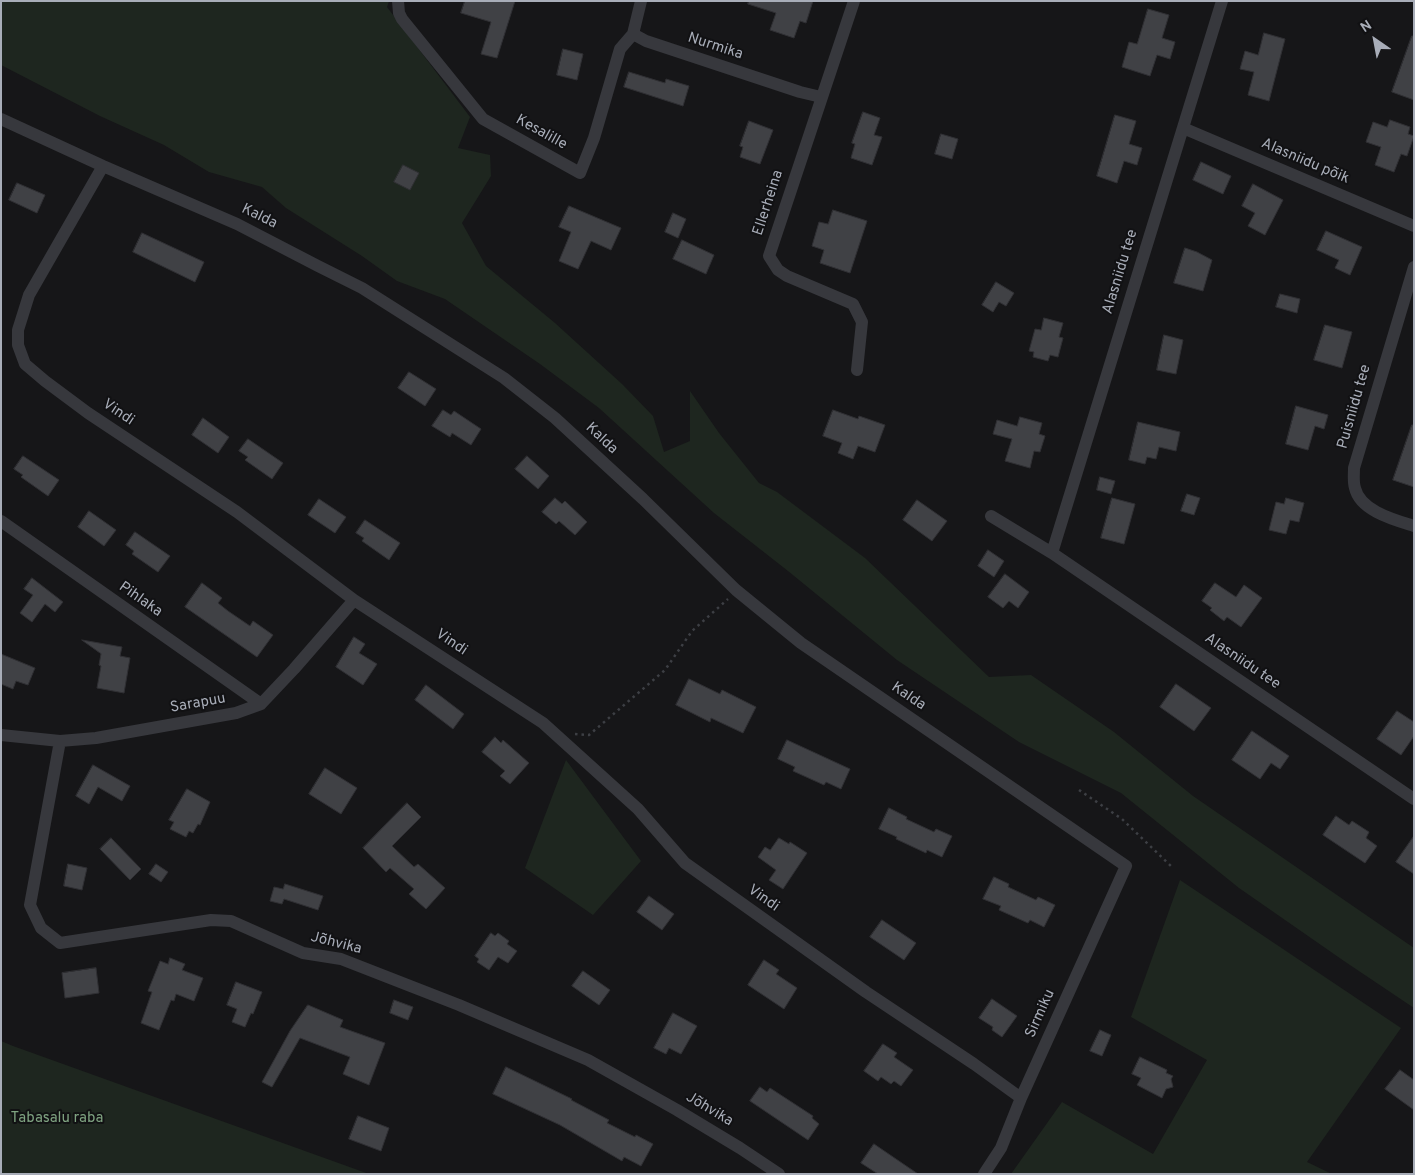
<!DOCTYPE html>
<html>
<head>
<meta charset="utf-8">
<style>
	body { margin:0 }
	#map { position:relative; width:1415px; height:1175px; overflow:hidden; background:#161618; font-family:Overpass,sans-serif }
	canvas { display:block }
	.frame { position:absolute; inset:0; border:2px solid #a8adb8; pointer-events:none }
	.north { position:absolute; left:1350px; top:15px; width:50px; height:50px; -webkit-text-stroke:4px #111113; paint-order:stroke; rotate:327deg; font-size:14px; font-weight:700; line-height:20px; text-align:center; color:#a8adb8 }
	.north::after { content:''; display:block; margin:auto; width:18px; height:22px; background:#a8adb8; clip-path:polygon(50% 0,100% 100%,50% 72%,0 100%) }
</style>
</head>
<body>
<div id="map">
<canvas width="1415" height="1175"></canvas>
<div class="frame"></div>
<div class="north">N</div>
</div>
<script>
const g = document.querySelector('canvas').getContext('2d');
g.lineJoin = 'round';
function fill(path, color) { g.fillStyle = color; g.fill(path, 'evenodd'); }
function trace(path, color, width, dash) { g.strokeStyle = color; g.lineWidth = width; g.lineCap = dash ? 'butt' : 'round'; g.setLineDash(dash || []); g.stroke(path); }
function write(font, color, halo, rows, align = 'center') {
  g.font = font + ' Overpass,sans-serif'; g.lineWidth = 4; g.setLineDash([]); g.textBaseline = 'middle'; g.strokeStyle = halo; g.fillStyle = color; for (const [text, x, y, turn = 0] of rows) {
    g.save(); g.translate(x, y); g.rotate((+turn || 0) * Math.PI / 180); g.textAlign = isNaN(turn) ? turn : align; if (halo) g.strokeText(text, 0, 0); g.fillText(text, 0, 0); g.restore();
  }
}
fill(new Path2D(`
	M1,1H389L387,7L470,117L458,148L490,155L491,176L462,223L486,266L555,323L622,384L653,416L664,452L690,441V391L719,433L759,483L777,492L865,558L989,677L1031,675L1114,732L1193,796L1414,948V1008L1344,961L1239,888L1121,793L1019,742L897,660L788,571L714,513L599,408L540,364L445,299L397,281L362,256L286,208L262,187L209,172L164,145L100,116L1,65Z
	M566,760L641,861L593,915L525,868Z
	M1180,880L1401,1028L1307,1162L1332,1174H1011L1062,1102L1153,1154L1207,1060L1131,1017Z
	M1,1041L13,1046L369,1174H1Z`), '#1e261f');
const building = new Path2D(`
	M465,1H515L497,58L481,54L491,22L461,13Z
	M749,1H813L806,23L800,21L794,38L770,30L776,13L748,4Z
	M1148,9L1169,15L1162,38L1175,42L1170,59L1157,55L1150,76L1122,67L1129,42L1137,44Z
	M1264,33L1285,39L1269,101L1248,95L1254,72L1240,69L1245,51L1258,55Z
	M1412,36H1414V100L1392,92Z
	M563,49L583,54L577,80L557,75Z
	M629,72L665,83L666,79L689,86L683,106L624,87Z
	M863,112L880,118L874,135L882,137L872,165L851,158L855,144L852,143Z
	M1115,115L1136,121L1129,144L1142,148L1137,165L1124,161L1117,183L1097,176Z
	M1390,120L1410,127L1408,134L1414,136L1407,156L1401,154L1394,172L1375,165L1381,147L1366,142L1373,122L1387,127Z
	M749,121L773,130L760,164L740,157L743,147L740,146Z
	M941,134L958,139L952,159L935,154Z
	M1201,162L1231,176L1223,194L1193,180Z
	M403,165L419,173L410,190L394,182Z
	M17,183L45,195L37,213L9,200Z
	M1253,184L1283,200L1265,235L1248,226L1255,213L1242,206Z
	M569,206L621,228L611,250L591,241L578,269L559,261L571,232L559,227Z
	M833,210L867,221L850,273L820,263L824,250L812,246L819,222L828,224Z
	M673,213L686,219L678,238L665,232Z
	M1326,231L1362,247L1350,275L1335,268L1339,260L1317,250Z
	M142,233L204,262L195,282L133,252Z
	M682,240L714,255L706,274L673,259Z
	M1185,248L1197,252L1212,260L1203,291L1174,283Z
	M996,282L1014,293L1006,306L999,302L993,312L982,305Z
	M1280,294L1300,299L1297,313L1276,307Z
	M1044,318L1063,323L1059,337L1063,338L1058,357L1050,355L1048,361L1033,357L1034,352L1029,351L1035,329L1041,330Z
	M1325,325L1352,332L1342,368L1314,360Z
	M1164,335L1183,340L1176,374L1157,370Z
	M409,372L436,389L425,406L398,388Z
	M1296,406L1328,415L1324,429L1315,426L1308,450L1286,444Z
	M443,410L451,415L454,411L481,429L471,445L452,433L450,437L432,426Z
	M833,410L858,419L859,416L885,425L875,452L858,446L853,459L838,453L842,443L823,436Z
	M1020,417L1042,423L1039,434L1045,436L1040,452L1034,451L1030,468L1005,461L1012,439L993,434L997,420L1017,426Z
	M203,418L229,437L218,453L192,435Z
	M1138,422L1180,432L1176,451L1159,447L1156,459L1147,457L1145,464L1129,460Z
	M1412,425H1414V487L1393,480Z
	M248,439L283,463L272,479L245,460L248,457L239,451Z
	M23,456L59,480L48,496L21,477L23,475L14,469Z
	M527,456L549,476L538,489L515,469Z
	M1100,477L1115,481L1111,494L1097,490Z
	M1187,494L1200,498L1194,515L1181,511Z
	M555,498L562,504L565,501L587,522L575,535L559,521L556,524L542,512Z
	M1112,498L1135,504L1124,544L1101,538Z
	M1286,498L1304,503L1299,522L1290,520L1286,534L1269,530L1276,502L1284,504Z
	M319,499L346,517L335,533L308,515Z
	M917,500L947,521L932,541L903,520Z
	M89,511L116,530L104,546L78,527Z
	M365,520L400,543L389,560L362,541L364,538L356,533Z
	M135,532L170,556L158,572L132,554L134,551L126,545Z
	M988,550L1004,561L994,577L978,566Z
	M1005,574L1029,592L1018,608L1009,601L1003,608L988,597Z
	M32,578L63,602L55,612L45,604L32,622L20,613L33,595L24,589Z
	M202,583L222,598L218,603L228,611L250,626L253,621L273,635L257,657L185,607Z
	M1215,583L1236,597L1244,585L1262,598L1241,627L1227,617L1224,621L1210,610L1212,608L1202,601Z
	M354,637L365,644L359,653L377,664L363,685L336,667Z
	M82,640L122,647L120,656L130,658L124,693L97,688L101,666L99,665L101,654Z
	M1,654L35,668L28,685L16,681L13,689L1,684Z
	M689,679L720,694L722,690L756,707L743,733L711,718L710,722L676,705Z
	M1176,684L1211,708L1194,731L1160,707Z
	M426,685L464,714L453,729L415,700Z
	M1397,711L1414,722V736L1401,755L1377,739Z
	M1252,731L1289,756L1280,769L1271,763L1260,779L1232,760Z
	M495,737L501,743L503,740L529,763L510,784L500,776L505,771L482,752Z
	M787,740L850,769L841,789L826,782L824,785L793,771L795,767L778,759Z
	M93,765L130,786L122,801L98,787L89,804L76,796Z
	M325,768L357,788L341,814L309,794Z
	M187,789L210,802L200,825L198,824L193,833L189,831L186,837L170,829L174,822L169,820Z
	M407,803L421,817L392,846L414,867L418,864L445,888L426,909L409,894L414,889L390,868L386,872L363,848Z
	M889,808L907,817L906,819L934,832L936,829L952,836L942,857L927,850L926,853L896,839L897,837L879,829Z
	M1336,816L1349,825L1352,821L1369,832L1366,838L1377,846L1365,863L1323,835Z
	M1414,836V874L1396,862Z
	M111,838L141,869L130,880L100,849Z
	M779,838L789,844L790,842L807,853L783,889L769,880L776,870L758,857L765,847L770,850Z
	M68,864L87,868L82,890L64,886Z
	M156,864L168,872L161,882L149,874Z
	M994,877L1009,884L1008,887L1036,900L1038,897L1055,905L1044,927L1030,920L1028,923L999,910L1001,906L983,899Z
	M285,884L323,896L318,910L284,899L282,904L270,901L274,887L283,889Z
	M649,896L674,914L662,930L637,912Z
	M882,920L916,943L904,960L870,937Z
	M491,933L495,936L498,933L509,941L507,944L517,951L508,963L498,957L489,970L477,962L479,959L475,956Z
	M170,958L185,964L182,970L203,978L194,1001L176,994L174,1001L171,1000L159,1030L141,1023L152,992L148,991L160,961L168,964Z
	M764,960L779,970L776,974L797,988L784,1009L748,985Z
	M96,968L99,993L65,998L62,973Z
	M583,971L610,990L599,1005L572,986Z
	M236,982L262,992L253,1014L251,1013L245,1027L232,1022L237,1009L227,1005Z
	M992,999L1017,1016L1002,1037L992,1030L993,1027L979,1018Z
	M394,1000L413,1007L408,1020L390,1013Z
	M308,1005L343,1020L340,1027L385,1043L369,1085L343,1074L350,1057L300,1038L272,1087L262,1082L290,1031Z
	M673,1013L697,1026L681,1054L669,1048L666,1054L654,1048Z
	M1100,1030L1111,1035L1102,1056L1090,1051Z
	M883,1044L897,1053L894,1057L913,1070L901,1086L894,1081L891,1084L881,1077L878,1081L864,1071Z
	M1140,1057L1167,1070L1166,1073L1173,1076L1171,1079L1173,1087L1166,1089L1162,1098L1137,1085L1141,1078L1132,1074Z
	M506,1067L572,1099L571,1100L609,1120L607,1123L635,1137L636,1135L653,1144L641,1166L624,1157L622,1161L560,1125L493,1094Z
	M1400,1070L1414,1080V1110L1385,1089Z
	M760,1087L767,1092L770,1088L813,1116L812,1118L819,1124L808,1140L750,1101Z
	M358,1116L389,1128L381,1151L349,1139Z
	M874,1144L918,1174H878L861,1163Z`);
fill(building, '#404145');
trace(building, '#303034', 1);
trace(new Path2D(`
	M575,734L589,735L665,670L692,631L728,599
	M1079,790L1122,819L1173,868`), '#3d3f44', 2.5, [2.5, 4]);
trace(new Path2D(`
	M398,1L399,13L402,19L483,119L580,173L594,138L620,49L633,34
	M641,1L633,34L646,41L800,92L821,97
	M854,1L769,256L778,270L787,276L853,304L862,322L857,370
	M1,119L103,166L237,224L318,266L362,288L504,378L555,418L643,499L736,590L801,643L1126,866L1021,1098L1001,1148L984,1174
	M1183,128L1414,226
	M103,166L29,295L18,330V345L25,364L45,381L88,413L237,512L354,600L543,723L638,809L685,863L866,992L974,1064L1021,1098
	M1414,267L1354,468C1354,475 1353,482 1355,488C1360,511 1395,520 1414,526
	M991,516L1052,553L1414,799
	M1,521L261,704
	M1052,553L1222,1
	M1,735L60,741L96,738L236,713L261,704L294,669L354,600
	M60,741L30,905L41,928L60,943L211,920L231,921L303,953L341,959L459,1005L588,1060L677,1110L740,1148L779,1174`), '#37383d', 12);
write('15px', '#a8adb8', '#111113', [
	["Nurmika",715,47,18],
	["Kesalille",541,133,29],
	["Alasniidu põik",1305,162,23],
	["Ellerheina",769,203,-72],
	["Kalda",259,217,26],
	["Alasniidu tee",1121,272,-73],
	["Puisniidu tee",1355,407,-74],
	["Vindi",118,413,34],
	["Kalda",601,439,43],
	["Pihlaka",140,600,35],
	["Vindi",451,643,34],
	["Alasniidu tee",1242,662,34],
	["Kalda",908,697,34],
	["Sarapuu",198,704,-10],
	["Vindi",763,899,35],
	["Jõhvika",336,944,14],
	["Sirmiku",1041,1014,-66],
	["Jõhvika",709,1110,31]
]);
write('15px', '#7fa381', '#111113', [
	["Tabasalu raba",57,1119]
]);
</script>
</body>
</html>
